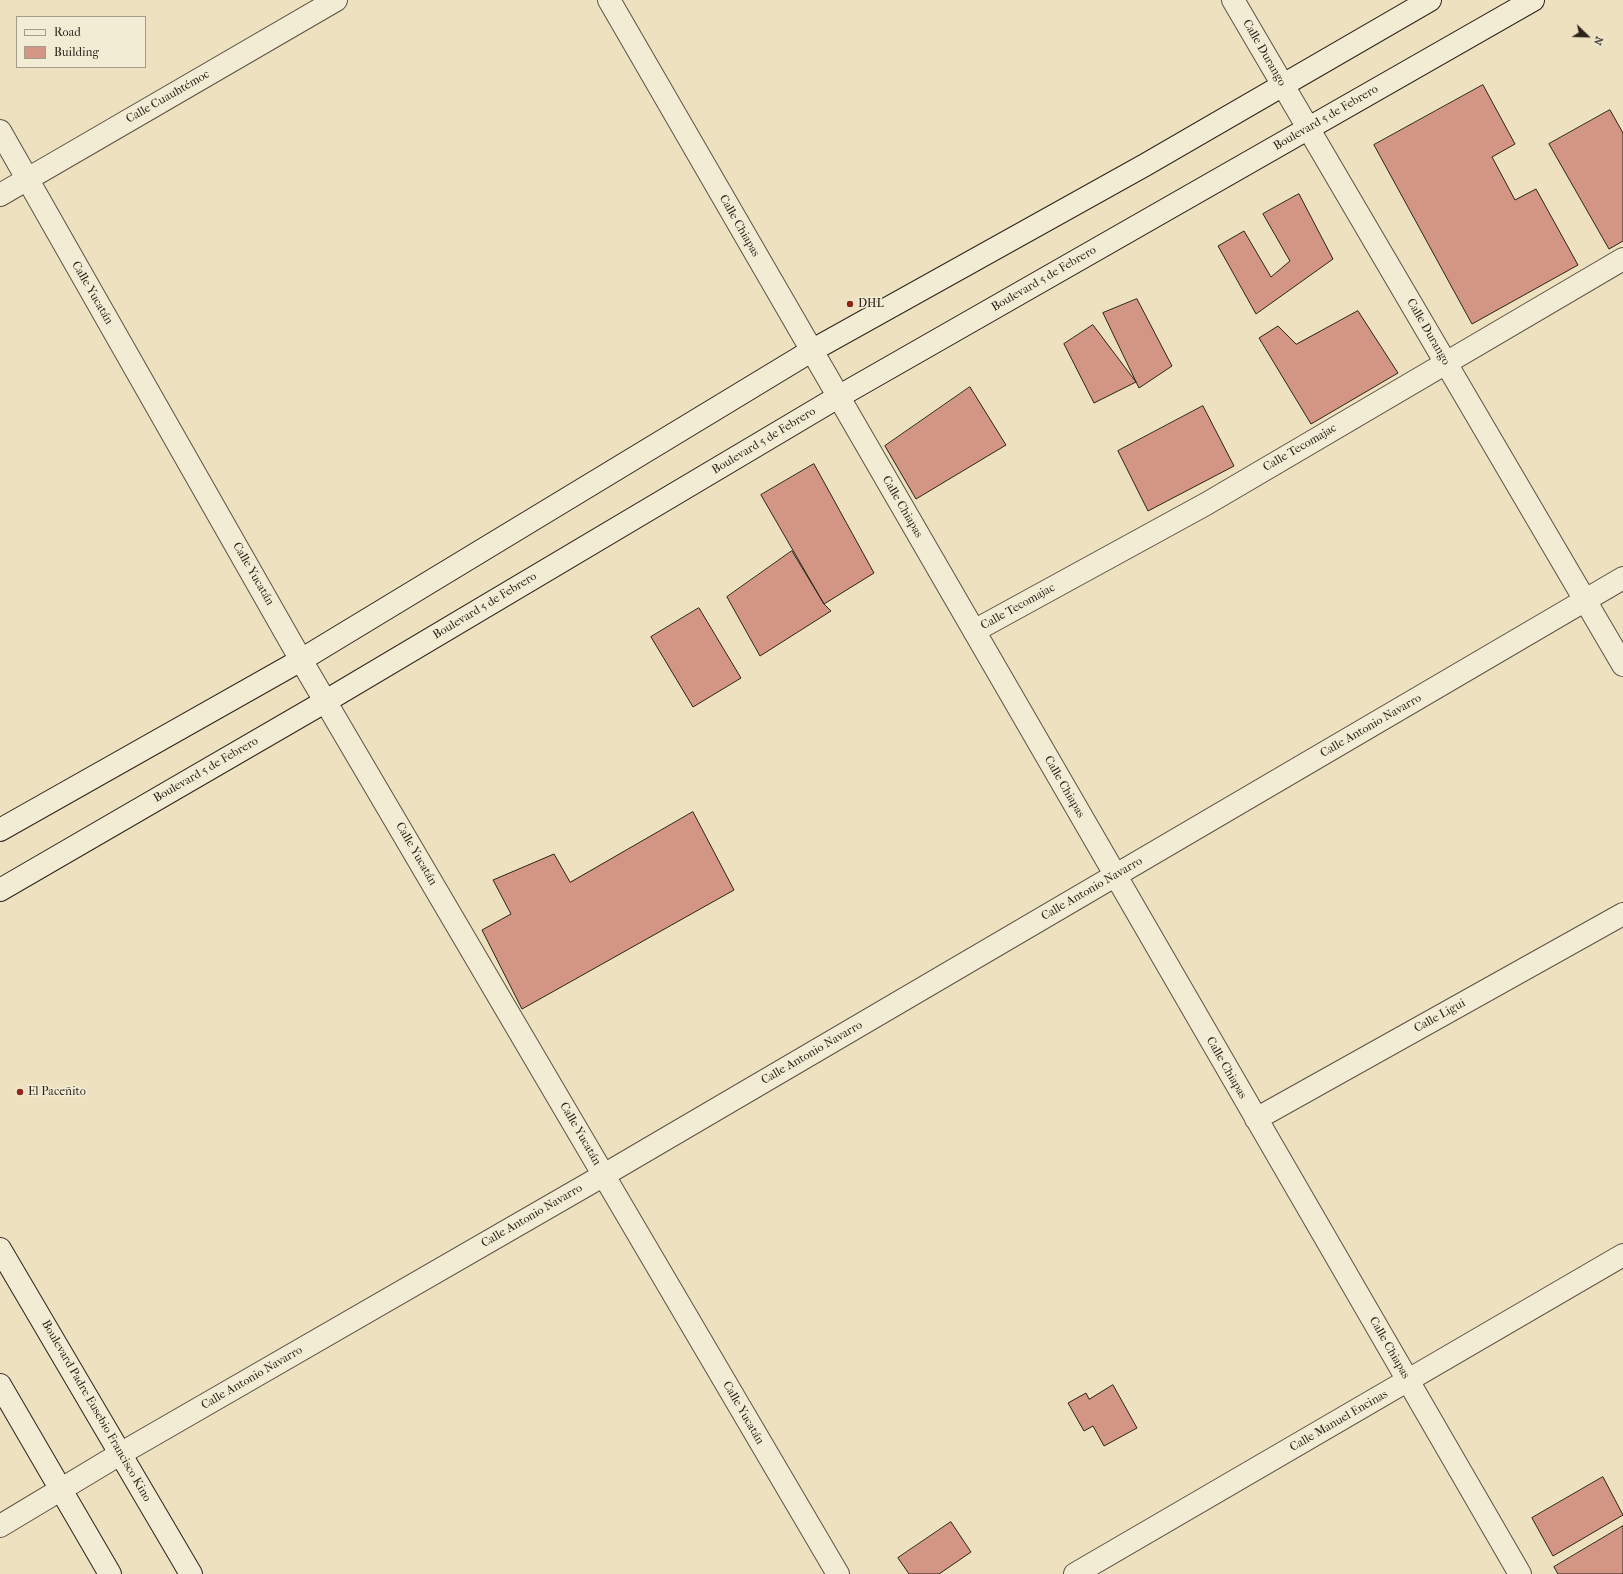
<!DOCTYPE html>
<html>
<head>
<meta charset="utf-8">
<style>
	body { margin:0 }
	#map { position:relative; width:1623px; height:1574px; overflow:hidden; background:#ede1bf; font-family:"IM FELL French Canon",serif }
	canvas { display:block }
	.legend { position:absolute; left:16px; top:16px; width:130px; height:52px; box-sizing:border-box; background:#f3ecd5; border:1px solid #a39c8a; margin:0; padding:5px 7px; list-style:none; font-size:12px; color:#2c231a }
	.legend li { display:flex; align-items:center; gap:8px; height:20px }
	.legend b { width:20px; border:1px solid #a39c8a }
	.north { position:absolute; left:1567px; top:16px; width:40px; height:40px; -webkit-text-stroke:3px #f3ecd5; paint-order:stroke; rotate:113deg; font-size:11px; font-weight:700; line-height:16px; text-align:center; color:#2c231a }
	.north::after { content:''; display:block; margin:auto; width:14px; height:18px; background:#2c231a; clip-path:polygon(50% 0,100% 100%,50% 72%,0 100%) }
</style>
</head>
<body>
<div id="map">
<canvas width="1623" height="1574"></canvas>
<ul class="legend">
<li><b style="height:5px;background:#f3ecd5"></b>Road</li>
<li><b style="height:11px;background:#d39584"></b>Building</li>
</ul>
<div class="north">N</div>
</div>
<script>
const g = document.querySelector('canvas').getContext('2d');
g.lineJoin = 'round';
function fill(path, color) { g.fillStyle = color; g.fill(path, 'evenodd'); }
function trace(path, color, width, dash) { g.strokeStyle = color; g.lineWidth = width; g.lineCap = dash ? 'butt' : 'round'; g.setLineDash(dash || []); g.stroke(path); }
function write(font, color, halo, rows, align = 'center') {
  g.font = font + ' "IM FELL French Canon",serif'; g.lineWidth = 3; g.setLineDash([]); g.textBaseline = 'middle'; g.strokeStyle = halo; g.fillStyle = color; for (const [text, x, y, turn = 0] of rows) {
    g.save(); g.translate(x, y); g.rotate((+turn || 0) * Math.PI / 180); g.textAlign = isNaN(turn) ? turn : align; if (halo) g.strokeText(text, 0, 0); g.fillText(text, 0, 0); g.restore();
  }
}
const building = new Path2D(`
	M1483,85L1515,144L1492,157L1515,200L1536,189L1578,265L1472,324L1374,145Z
	M1610,110L1623,133V241L1609,249L1549,144Z
	M1299,194L1333,259L1256,314L1218,246L1244,231L1271,277L1290,261L1263,214Z
	M1137,299L1172,366L1139,388L1103,313Z
	M1358,311L1398,373L1311,424L1259,338L1278,326L1296,344Z
	M1093,325L1136,382L1094,403L1064,344Z
	M970,387L1006,445L916,499L885,446Z
	M1203,406L1234,466L1148,511L1118,451Z
	M814,464L874,573L824,604L761,495Z
	M792,551L824,604L831,611L760,656L727,597Z
	M699,608L741,678L693,707L651,637Z
	M693,812L734,890L522,1009L482,930L511,914L493,880L554,854L570,882Z
	M1113,1385L1137,1428L1104,1446L1093,1426L1084,1431L1068,1403L1086,1393L1089,1399Z
	M1603,1477L1623,1515L1553,1556L1532,1518Z
	M951,1522L971,1552L939,1574H909L898,1558Z
	M1623,1526V1574H1558L1554,1567Z`);
fill(building, '#d39584');
trace(building, '#2c231a', 1);
const street = new Path2D(`
	M609,0L1520,1574
	M1233,0L1623,665
	M0,131L301,660L838,1574
	M0,195L336,0
	M974,631L1206,504L1623,259
	M1256,1119L1623,914
	M0,1526L120,1454L604,1175L1623,578
	M1075,1574L1623,1255`);
const secondary = new Path2D(`
	M0,830L301,660L811,351L1145,165L1430,0
	M0,890L326,701L838,397L1533,0
	M0,1249L191,1574
	M0,1385L110,1574`);
trace(street, '#5c5243', 24);
trace(secondary, '#2c231a', 24);
trace(street, '#f3ecd5', 22);
trace(secondary, '#f3ecd5', 22);
for (const [x, y, r, color] of [
	[850,304,4,"#8f2418"],
	[20,1092,4,"#8f2418"]
]) { const dot = new Path2D(); dot.arc(x, y, r, 0, 2 * Math.PI); g.fillStyle = color; g.fill(dot); trace(dot, '#f3ecd5', 1.5); }
write('12px', '#2c231a', '#f3ecd5', [
	["Calle Durango",1264,53,60],
	["Calle Cuauhtémoc",168,97,-30],
	["Boulevard 5 de Febrero",1326,118,-30],
	["Calle Chiapas",739,226,60],
	["Boulevard 5 de Febrero",1044,279,-30],
	["Calle Yucatán",92,293,60],
	["Calle Durango",1428,332,60],
	["Boulevard 5 de Febrero",764,441,-31],
	["Calle Tecomajac",1300,448,-30],
	["Calle Chiapas",902,507,60],
	["Calle Yucatán",253,574,60],
	["Boulevard 5 de Febrero",485,606,-31],
	["Calle Tecomajac",1018,607,-29],
	["Calle Antonio Navarro",1371,726,-30],
	["Boulevard 5 de Febrero",206,770,-30],
	["Calle Chiapas",1064,787,60],
	["Calle Yucatán",416,854,60],
	["Calle Antonio Navarro",1092,889,-30],
	["Calle Ligui",1440,1016,-29],
	["Calle Antonio Navarro",812,1053,-30],
	["Calle Chiapas",1226,1068,60],
	["Calle Yucatán",580,1134,60],
	["Calle Antonio Navarro",532,1216,-30],
	["Calle Chiapas",1389,1348,60],
	["Calle Antonio Navarro",252,1378,-30],
	["Boulevard Padre Eusebio Francisco Kino",96,1411,60],
	["Calle Yucatán",743,1413,60],
	["Calle Manuel Encinas",1339,1421,-30]
]);
write('12px', '#2c231a', '#f3ecd5', [
	["DHL",858,304],
	["El Paceñito",28,1092]
], 'left');
</script>
</body>
</html>
